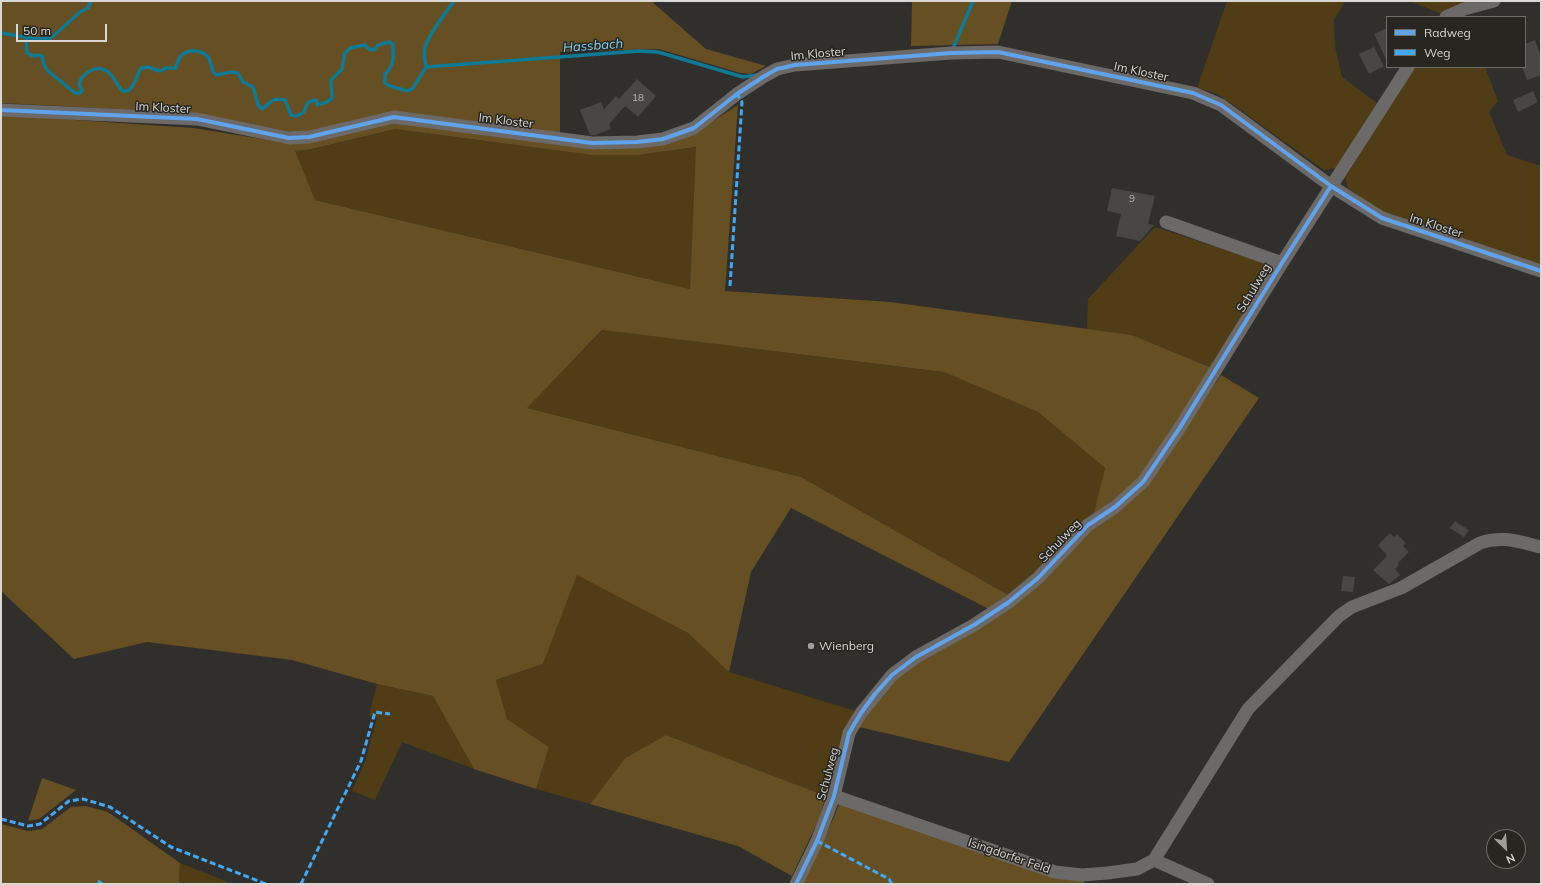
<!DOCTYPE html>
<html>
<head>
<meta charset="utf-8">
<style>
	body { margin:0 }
	#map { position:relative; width:1542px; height:885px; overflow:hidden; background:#312f2c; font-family:Mulish,sans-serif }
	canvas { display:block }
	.frame { position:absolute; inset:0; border:2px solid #dad8d5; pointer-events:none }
	.legend { position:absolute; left:1386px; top:16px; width:140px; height:52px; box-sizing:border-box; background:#282621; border:1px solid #6f6d69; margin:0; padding:5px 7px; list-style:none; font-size:12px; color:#dad8d5 }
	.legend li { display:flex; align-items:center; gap:8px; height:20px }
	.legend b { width:20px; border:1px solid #6f6d69 }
	.north { position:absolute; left:1486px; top:829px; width:40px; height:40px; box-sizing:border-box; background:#282621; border:1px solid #6f6d69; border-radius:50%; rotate:155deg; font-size:11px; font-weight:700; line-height:16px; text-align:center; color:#dad8d5 }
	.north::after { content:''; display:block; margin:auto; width:14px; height:18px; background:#9f9d9a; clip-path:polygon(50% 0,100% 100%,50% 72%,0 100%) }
	.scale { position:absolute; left:16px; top:24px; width:91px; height:18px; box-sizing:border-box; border:2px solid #dad8d5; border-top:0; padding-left:5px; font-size:12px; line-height:14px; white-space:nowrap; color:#dad8d5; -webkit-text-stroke:3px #282621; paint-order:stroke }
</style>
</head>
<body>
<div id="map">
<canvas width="1542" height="885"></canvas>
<div class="frame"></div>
<ul class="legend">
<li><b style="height:5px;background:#60a3ed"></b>Radweg</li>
<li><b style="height:5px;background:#3fa9f5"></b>Weg</li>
</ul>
<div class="north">N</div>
<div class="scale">50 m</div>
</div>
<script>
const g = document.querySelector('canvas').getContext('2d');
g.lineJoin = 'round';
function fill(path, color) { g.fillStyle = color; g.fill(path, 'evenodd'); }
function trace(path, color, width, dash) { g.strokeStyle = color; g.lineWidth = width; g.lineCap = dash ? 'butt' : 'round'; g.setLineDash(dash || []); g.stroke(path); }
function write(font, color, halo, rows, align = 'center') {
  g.font = font + ' Mulish,sans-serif'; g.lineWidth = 3; g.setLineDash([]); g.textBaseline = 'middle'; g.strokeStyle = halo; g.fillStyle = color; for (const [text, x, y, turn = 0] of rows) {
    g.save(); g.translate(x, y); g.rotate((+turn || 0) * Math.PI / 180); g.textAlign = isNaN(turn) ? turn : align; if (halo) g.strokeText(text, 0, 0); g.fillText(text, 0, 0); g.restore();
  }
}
fill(new Path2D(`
	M1227,1H1345L1334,20L1335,47L1342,77L1377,103L1336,168L1324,170L1218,94L1197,88Z
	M1410,1H1473L1442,14Z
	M1415,67H1485L1498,101L1489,112L1507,155L1541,166V266L1384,214L1348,188L1345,178L1386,110Z
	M395,129L592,155H638L697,147L690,289L315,200L294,151L313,149Z
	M1155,227L1268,264L1258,294L1212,368L1132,335L1087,329L1088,299Z
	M603,330L944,372L1038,412L1105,468L1093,516L1056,554L1010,596L801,477L526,408Z
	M577,574L688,633L729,672L855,711L842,740L826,796L666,735L625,758L590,804L536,789L549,747L507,719L496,680L543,664Z
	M377,684L433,696L474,769L402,742L375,800L352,791L365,762L377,718L369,715Z
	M180,863L233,884H179Z`), '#503d16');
fill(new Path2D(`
	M1,1H651L706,49L766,66L751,74L740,73L659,49L560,52V134L394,113L307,132H292L196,113L1,103Z
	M912,1H1012L998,44L911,46Z
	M738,105L725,291L890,302L1132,335L1212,368L1140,479L1093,516L1105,468L1038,412L944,372L602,330L527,408L801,477L1010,596L991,610L791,508L751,572L729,672L688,633L577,575L543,664L496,680L507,719L549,747L536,789L474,769L433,696L377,684L292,660L147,642L74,659L1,591V115L194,128L292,144L395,122L591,147L699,130ZM395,129L592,155H638L696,147L690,289L315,200L295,151L312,149Z
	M1221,375L1259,398L1009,762L859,727L879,697L895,679L919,662L1025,596L1183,432Z
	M666,735L826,796L818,821L792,876L738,846L590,804L625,758Z
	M42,778L76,790L39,819L28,821Z
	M840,802L1084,880V884H802L830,826Z
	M86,806L108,812L180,863L179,884H1V824L28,831L42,829L71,807Z`), '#664f22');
trace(new Path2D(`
	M1,33L36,39L51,38L80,12L88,8L91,1
	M26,37L27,53L33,56L37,55L42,56L44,65L48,71L75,93H80L82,90L79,84C83,72 98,63 109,73C115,78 117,86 123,91H128L132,87L141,68L148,67L160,71L166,68H176C177,64 178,59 181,56C188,48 203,50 209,58C212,64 210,69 216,75L231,72L238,73L243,82L253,87L258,105L262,109C272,102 271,97 285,100L291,115L296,116L303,113C308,106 304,101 316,100L317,105L327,102L332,98L331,80L342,69L345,53L350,48L365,45L369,49L374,50L378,45L389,42L393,44C393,57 395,65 385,74V83C391,88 400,88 407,91L413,88L426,67C425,61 423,54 425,48C428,34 446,13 454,1
	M954,46L973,1
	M426,67L639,51L658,52L743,77L757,75`), '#0e7b96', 3.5);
fill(new Path2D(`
	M1387,28V61L1374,34Z
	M1535,40L1541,56V75L1527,80L1522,67H1525V44Z
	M1374,47L1384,66L1369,74L1359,54Z
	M637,79L656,96L638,117L625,106L609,124L611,129L595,135H590L580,110L601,102L604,109L616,96L619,99Z
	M1533,91L1538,102L1518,112L1513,100Z
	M1112,188L1155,196L1148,224L1154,225L1140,241L1116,236L1121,214L1107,211Z
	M1455,521L1469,530L1464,537L1450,528Z
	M1390,533L1394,537L1397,534L1406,543L1403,546L1409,552L1398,563L1399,565L1395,569L1400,575L1389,584L1373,570L1387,556L1378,545Z
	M1343,576L1355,577L1353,592L1341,591Z`), '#484746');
trace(new Path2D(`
	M1446,17L1464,9L1494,1
	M1,110L197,119L289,138L309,137L394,117L592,143L637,142L663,139L694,128L737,94L763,77L777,69L795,65L951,53L998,52L1193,93L1221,105L1331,186L1382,218L1541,271
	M1166,222L1282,263
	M834,796L1055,872L1082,875L1107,873L1137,869L1154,860L1208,884
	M1154,860L1248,709L1339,616L1352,607L1401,588L1480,543C1502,535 1519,542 1541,547
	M796,884L817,841L834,796L849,733L861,713L892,675L916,657L974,625L1009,602L1038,578L1088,525L1115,507L1143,482L1179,429L1282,263L1408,67`), '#6b6a68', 13);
trace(new Path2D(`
	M730,286L742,102L737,94
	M1,819L28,826L40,824L69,801L83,799L110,807L171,847L266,884
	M817,841L889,879L892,884
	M98,881L102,884
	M301,884L361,761L375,712L390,714`), '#3fa9f5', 3, [6, 3]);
trace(new Path2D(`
	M1,110L197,119L289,138L309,137L394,117L592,143L637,142L663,139L694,128L737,94L763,77L777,69L795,65L951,53L998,52L1193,93L1221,105L1331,186L1382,218L1541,271
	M796,884L817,841L834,796L849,733L861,713L875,694L892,675L916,657L974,625L1009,602L1038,578L1088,525L1115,507L1143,482L1179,429L1282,263L1331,186`), '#60a3ed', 4);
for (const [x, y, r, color] of [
	[811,646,4,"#9f9d9a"]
]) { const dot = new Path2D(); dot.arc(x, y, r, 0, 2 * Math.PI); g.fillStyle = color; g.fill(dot); trace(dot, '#282621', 1.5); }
write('10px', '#b6b4b1', null, [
	["18",638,98],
	["9",1132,199]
]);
write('12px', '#dad8d5', '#282621', [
	["Im Kloster",818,54,-5],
	["Im Kloster",1141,72,12],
	["Im Kloster",163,108,3],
	["Im Kloster",506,121,7],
	["Im Kloster",1436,226,18],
	["Schulweg",1254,288,-59],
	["Schulweg",1060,541,-46],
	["Schulweg",828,774,-75],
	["Isingdorfer Feld",1009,856,19]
]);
write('12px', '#dad8d5', '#282621', [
	["Wienberg",819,646]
], 'left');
write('italic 13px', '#7bd3f1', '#282621', [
	["Hassbach",593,46,-4]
]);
</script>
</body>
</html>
